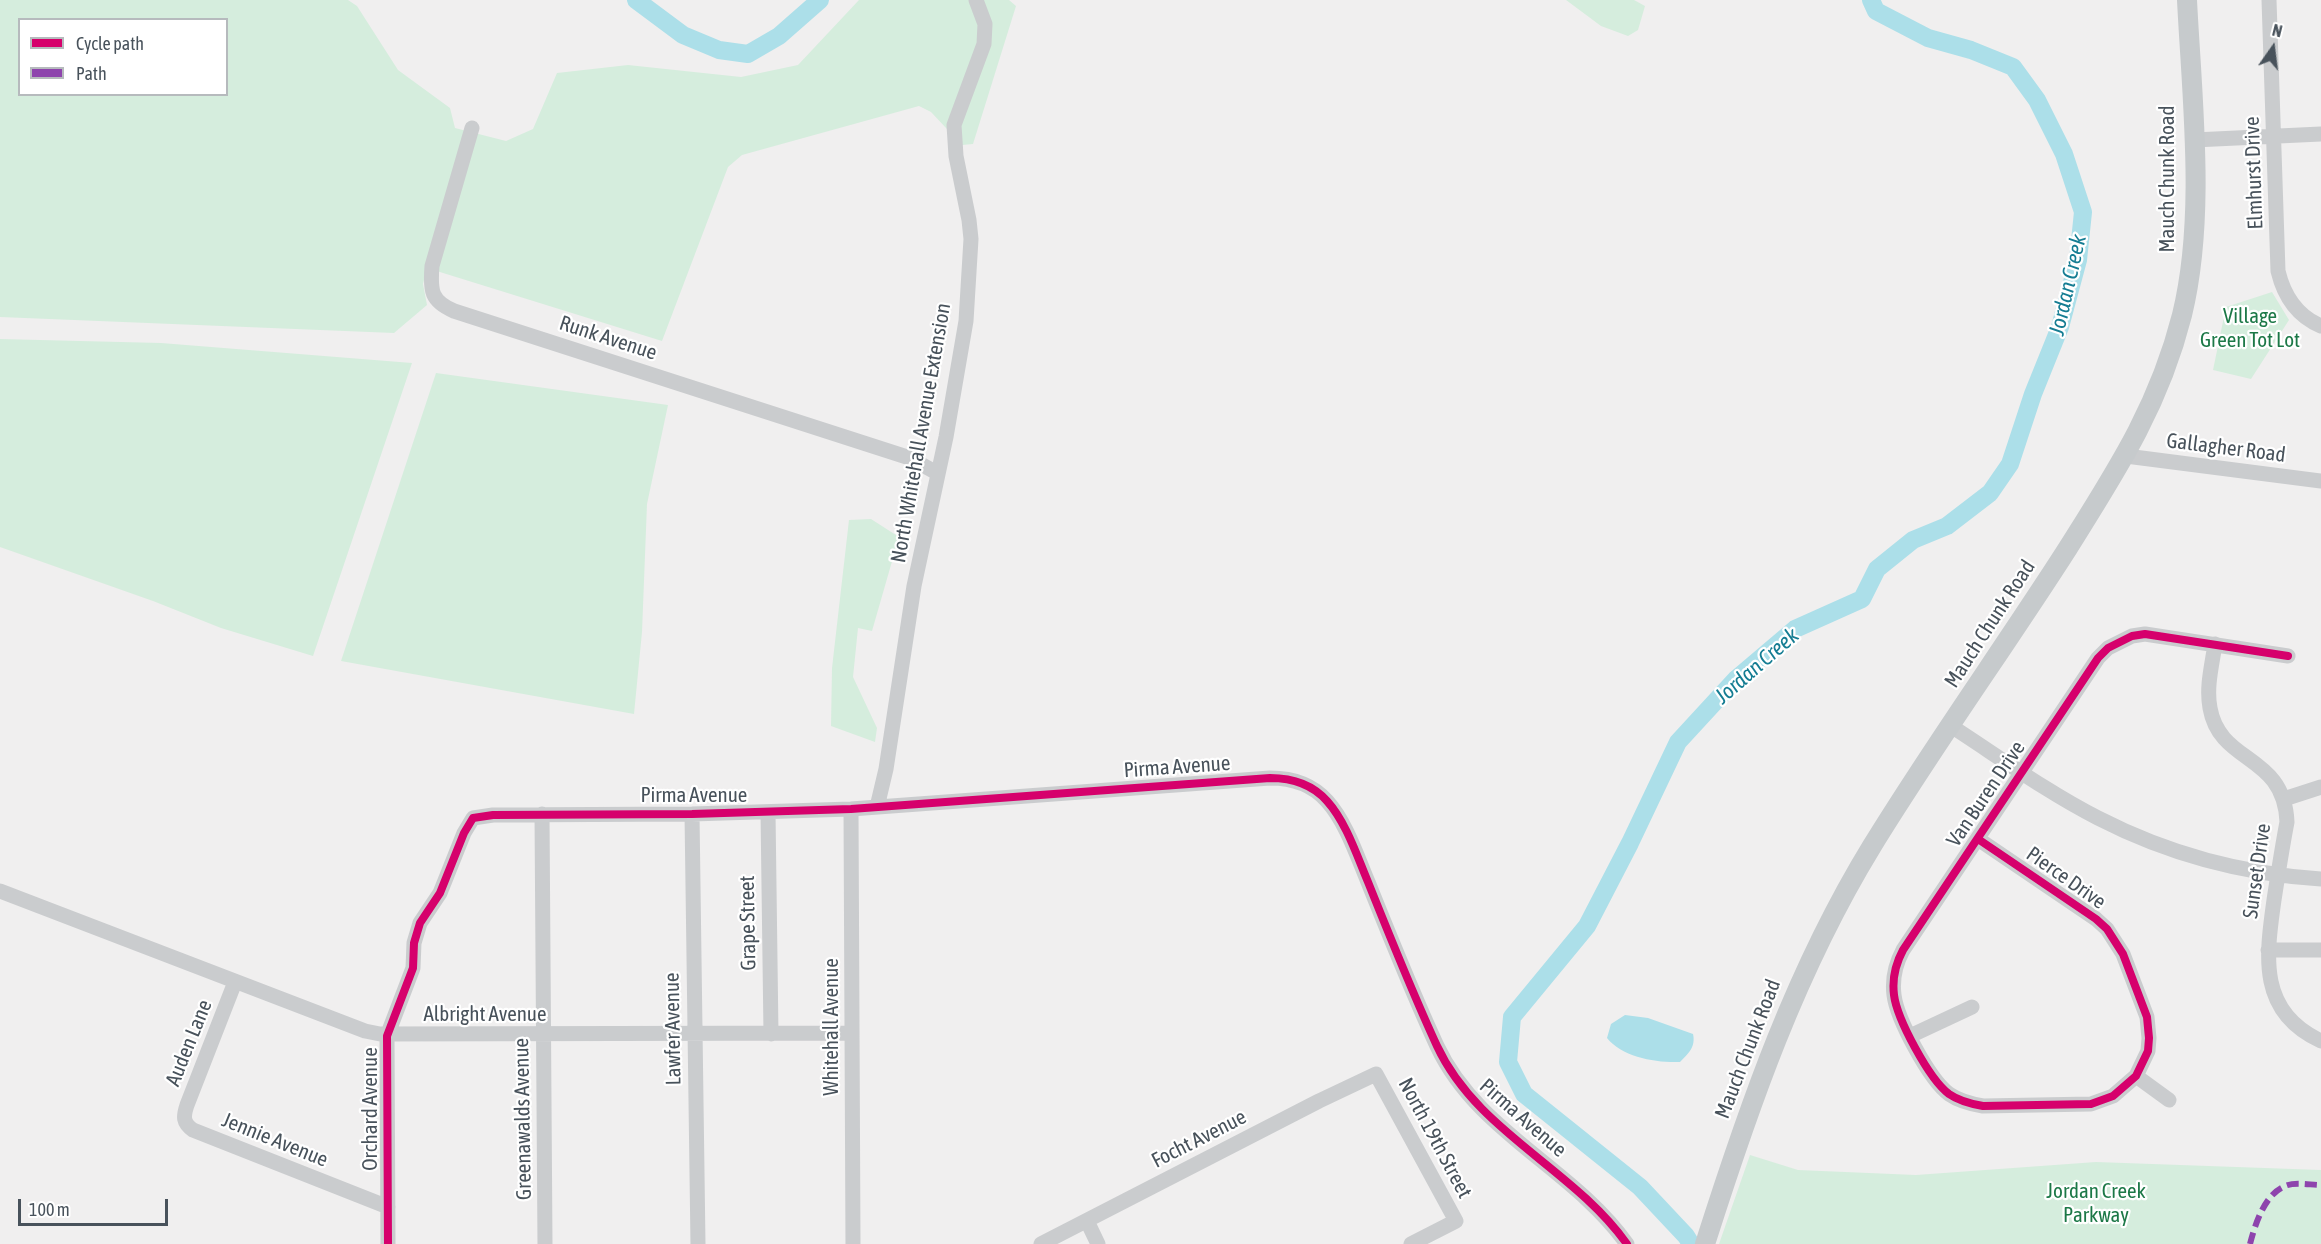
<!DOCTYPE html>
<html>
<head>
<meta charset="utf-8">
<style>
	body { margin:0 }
	#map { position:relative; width:2321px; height:1244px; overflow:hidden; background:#f0efef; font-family:"Asap Condensed",sans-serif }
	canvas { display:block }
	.legend { position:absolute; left:18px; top:18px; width:210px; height:78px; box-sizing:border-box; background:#fff; border:2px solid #b6babd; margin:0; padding:8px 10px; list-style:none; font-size:18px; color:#48525b }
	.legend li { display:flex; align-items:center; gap:12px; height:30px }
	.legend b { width:30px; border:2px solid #b6babd }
	.north { position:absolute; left:2243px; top:18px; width:60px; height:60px; -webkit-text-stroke:4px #fff; paint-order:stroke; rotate:14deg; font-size:16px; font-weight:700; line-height:24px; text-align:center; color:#48525b }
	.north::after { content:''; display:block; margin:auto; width:21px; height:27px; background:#48525b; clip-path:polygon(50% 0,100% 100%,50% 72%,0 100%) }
	.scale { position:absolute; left:18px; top:1199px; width:150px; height:27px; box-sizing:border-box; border:3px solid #48525b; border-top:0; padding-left:8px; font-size:18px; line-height:21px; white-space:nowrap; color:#48525b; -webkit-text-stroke:4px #fff; paint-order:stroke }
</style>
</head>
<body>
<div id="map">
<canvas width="2321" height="1244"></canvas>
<ul class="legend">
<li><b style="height:8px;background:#d6006c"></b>Cycle path</li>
<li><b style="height:8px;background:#8e44ad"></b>Path</li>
</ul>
<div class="north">N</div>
<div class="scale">100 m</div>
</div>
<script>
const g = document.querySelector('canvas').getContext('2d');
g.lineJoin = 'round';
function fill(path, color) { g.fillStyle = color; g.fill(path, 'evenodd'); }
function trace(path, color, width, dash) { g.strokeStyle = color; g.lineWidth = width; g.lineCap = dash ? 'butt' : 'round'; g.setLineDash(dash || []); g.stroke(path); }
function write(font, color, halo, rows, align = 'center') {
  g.font = font + ' "Asap Condensed",sans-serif'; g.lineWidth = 4.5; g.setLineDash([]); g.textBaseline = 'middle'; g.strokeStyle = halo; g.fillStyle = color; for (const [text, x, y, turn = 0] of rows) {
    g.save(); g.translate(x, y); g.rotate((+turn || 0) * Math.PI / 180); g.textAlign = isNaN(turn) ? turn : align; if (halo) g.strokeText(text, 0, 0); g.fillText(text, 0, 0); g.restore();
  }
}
fill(new Path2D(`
	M0,0H348L357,6L398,70L450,108L455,128L506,141L533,129L557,73L628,65L741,77L798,65L859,0H1009L1016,6L973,144L962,145L931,112L919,106L742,155L728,167L662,341L427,268L423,284L427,305L394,333L0,317ZM20,20H226V94H20Z
	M1566,0H1634L1645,6L1638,30L1628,36L1601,26Z
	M2272,292L2289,320L2251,379L2213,370L2226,307Z
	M0,339L161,343L412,363L313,656L221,628L153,601L0,547Z
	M436,373L668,405L647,504L642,632L634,714L341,661Z
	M871,519L899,537L872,631L858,628L853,677L877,728L875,742L831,726L832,668L849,520Z
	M1750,1155L1798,1170L1916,1175L2096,1162L2321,1170V1244H1719Z`), '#d5eddd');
fill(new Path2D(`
	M1625,1015L1648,1018L1693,1034C1696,1047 1688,1054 1680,1062C1656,1063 1622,1057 1607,1038L1611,1024Z`), '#acdfe9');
trace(new Path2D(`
	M636,0L683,35L719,50L748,54L779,36L820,0
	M1691,1244L1686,1236L1640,1187L1524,1094L1508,1062L1512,1017L1587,926L1630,843L1678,742L1736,679L1795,629L1862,599L1877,569L1913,540L1947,526L1990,493L2010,464L2033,394L2060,327L2078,260L2083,212L2064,154L2037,100L2013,67L1971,50L1928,38L1876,11L1871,0`), '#acdfe9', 18);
trace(new Path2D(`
	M2269,0L2278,271C2284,296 2297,316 2321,326
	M472,128L432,266C430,291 431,301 454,311L910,458L937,473
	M2194,140L2321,134
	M2126,456L2321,481
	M2215,644C2212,665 2206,687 2210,708C2220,765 2284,753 2287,822C2282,848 2278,874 2274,900C2266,957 2258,1012 2321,1041
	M1951,726C1999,757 2047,792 2098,818C2168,854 2243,874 2321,879
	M2284,799L2321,787
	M877,807L886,769L914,586L946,437L966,321L971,239L969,220L956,156L954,125L984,44L985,24L976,0
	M851,809L853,1244
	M768,812L771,1034
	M542,814L545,1244
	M692,814L698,1244
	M1978,839L2096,919L2107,929L2123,954L2147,1017L2149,1038L2148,1051L2136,1076L2113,1096L2091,1104L1983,1106C1971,1104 1959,1101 1949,1094C1929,1079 1897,1019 1894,995C1892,979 1896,963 1903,950L2084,679L2098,658L2108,648L2132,636L2145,634L2288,656
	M0,891L365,1031L380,1034L852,1033
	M2268,950H2321
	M235,982L187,1105C183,1117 183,1123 193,1130L388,1207
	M1910,1036L1972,1007
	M2136,1076L2169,1100
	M1087,1221L1098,1244
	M388,1244L387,1036L413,968L414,943L420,923L440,893L464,833L473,818L493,815L692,814L851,809L1270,778C1292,778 1312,784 1327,801C1346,822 1357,856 1368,882C1390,937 1412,992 1437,1046C1477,1132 1573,1168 1627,1244
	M1041,1244L1319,1101L1376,1074L1456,1221L1411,1244`), '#caccce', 15);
trace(new Path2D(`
	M1705,1244C1749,1106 1796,970 1872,846C1934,745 2004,648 2068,548C2117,470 2159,406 2182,315C2206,217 2192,100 2187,0`), '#c6cacc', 20);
trace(new Path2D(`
	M2250,1244C2255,1225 2264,1196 2283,1187C2293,1181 2309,1185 2321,1185`), '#8e44ad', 6, [12, 6]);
trace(new Path2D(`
	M1978,839L2096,919L2107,929L2123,954L2147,1017L2149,1038L2148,1051L2136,1076L2113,1096L2091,1104L1983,1106C1971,1104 1959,1101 1949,1094C1929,1079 1897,1019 1894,995C1892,979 1896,963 1903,950L2084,679L2098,658L2108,648L2132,636L2145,634L2288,656
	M388,1244L387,1036L413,968L414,943L420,923L440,893L464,833L473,818L493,815L692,814L851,809L1270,778C1292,778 1312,784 1327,801C1346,822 1357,856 1368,882C1390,937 1412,992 1437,1046C1477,1132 1573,1168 1627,1244`), '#d6006c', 8);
write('21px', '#48525b', '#fff', [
	["Elmhurst Drive",2254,173,-92],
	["Mauch Chunk Road",2167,179,-90],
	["Runk Avenue",608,338,18],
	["North Whitehall Avenue Extension",921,433,-80],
	["Gallagher Road",2226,448,7],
	["Mauch Chunk Road",1990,624,-57],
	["Pirma Avenue",1177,767,-4],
	["Van Buren Drive",1986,794,-56],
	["Pirma Avenue",694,795],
	["Sunset Drive",2257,871,-82],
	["Pierce Drive",2066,878,35],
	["Grape Street",748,923,-91],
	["Albright Avenue",485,1014],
	["Whitehall Avenue",831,1027,-90],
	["Lawfer Avenue",673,1029,-91],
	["Auden Lane",189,1043,-68],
	["Mauch Chunk Road",1748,1049,-69],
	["Orchard Avenue",370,1109,-90],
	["Pirma Avenue",1523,1118,41],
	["Greenawalds Avenue",523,1119,-91],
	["North 19th Street",1435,1138,62],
	["Focht Avenue",1199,1139,-27],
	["Jennie Avenue",275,1140,22]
]);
write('21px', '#1c7847', '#fff', [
	["Village",2250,316],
	["Green Tot Lot",2250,340],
	["Jordan Creek",2096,1191],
	["Parkway",2096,1215]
]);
write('italic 22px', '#157d93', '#fff', [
	["Jordan Creek",2068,285,-77],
	["Jordan Creek",1757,666,-41]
]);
</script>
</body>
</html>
